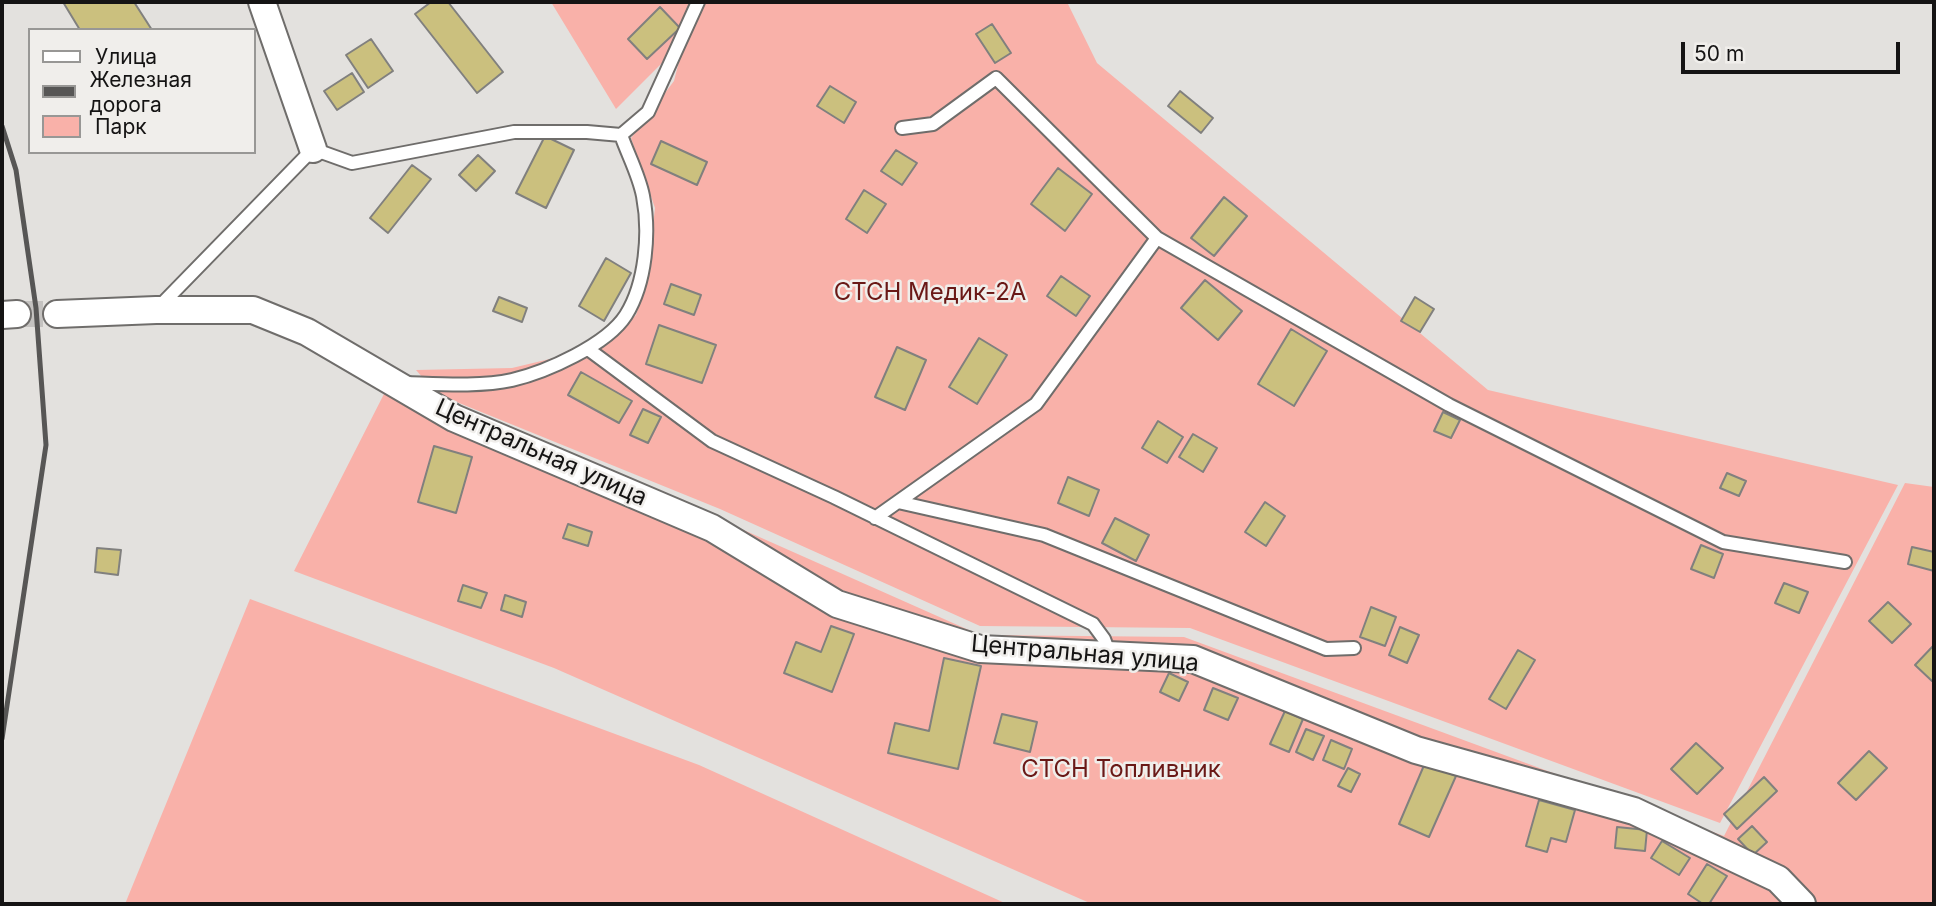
<!DOCTYPE html>
<html>
<head>
<meta charset="utf-8">
<style>
	body { margin:0 }
	#map { position:relative; width:1936px; height:906px; overflow:hidden; background:#e3e1de; font-family:Inter,sans-serif }
	canvas { display:block }
	.frame { position:absolute; inset:0; border:4px solid #151414; pointer-events:none }
	.legend { position:absolute; left:28px; top:28px; width:228px; height:126px; box-sizing:border-box; background:#f0eeeb; border:2px solid #989795; margin:0; padding:9px 12px; list-style:none; font-size:21px; color:#151414 }
	.legend li { display:flex; align-items:center; gap:14px; height:35px }
	.legend b { width:35px; border:2px solid #989795 }
	.scale { position:absolute; left:1681px; top:42px; width:219px; height:32px; box-sizing:border-box; border:4px solid #151414; border-top:0; padding-left:9px; font-size:21px; line-height:24px; white-space:nowrap; color:#151414; -webkit-text-stroke:5px #f0eeeb; paint-order:stroke }
</style>
</head>
<body>
<div id="map">
<canvas width="1936" height="906"></canvas>
<div class="frame"></div>
<ul class="legend">
<li><b style="height:9px;background:#fff"></b>Улица</li>
<li><b style="height:9px;background:#575655"></b>Железная дорога</li>
<li><b style="height:19px;background:#f9b1a9"></b>Парк</li>
</ul>
<div class="scale">50 m</div>
</div>
<script>
const g = document.querySelector('canvas').getContext('2d');
g.lineJoin = 'round';
function fill(path, color) { g.fillStyle = color; g.fill(path, 'evenodd'); }
function trace(path, color, width, dash) { g.strokeStyle = color; g.lineWidth = width; g.lineCap = dash ? 'butt' : 'round'; g.setLineDash(dash || []); g.stroke(path); }
function write(font, color, halo, rows, align = 'center') {
  g.font = font + ' Inter,sans-serif'; g.lineWidth = 5; g.setLineDash([]); g.textBaseline = 'middle'; g.strokeStyle = halo; g.fillStyle = color; for (const [text, x, y, turn = 0] of rows) {
    g.save(); g.translate(x, y); g.rotate((+turn || 0) * Math.PI / 180); g.textAlign = isNaN(turn) ? turn : align; if (halo) g.strokeText(text, 0, 0); g.fillText(text, 0, 0); g.restore();
  }
}
fill(new Path2D(`
	M551,2H691L662,63L616,109Z
	M694,2H1067L1097,63L1488,390L1898,485L1720,823L1190,628L980,626L720,509L437,394L416,370L512,368L600,347L636,315L647,279L655,208L631,138L674,81Z
	M385,392L568,452L980,635L1184,637L1724,836L1905,483L1934,487V904H1092L554,668L294,571Z
	M250,599L699,765L1007,904H125Z`), '#f9b1a9');
const building = new Path2D(`
	M63,2H134L152,30H80Z
	M431,2H448L503,72L477,93L415,14Z
	M660,7L680,28L647,59L628,39Z
	M992,24L1011,53L995,63L976,34Z
	M371,39L393,71L368,88L346,55Z
	M352,73L364,92L337,110L324,91Z
	M830,86L856,102L844,123L817,106Z
	M1180,91L1213,118L1201,133L1168,106Z
	M545,136L574,150L546,208L516,193Z
	M661,141L707,162L697,185L651,164Z
	M896,150L917,163L902,185L881,171Z
	M478,155L495,171L476,191L459,175Z
	M412,165L431,179L388,233L370,218Z
	M1058,168L1092,194L1065,231L1031,204Z
	M864,190L886,204L867,233L846,219Z
	M1224,197L1247,216L1214,256L1191,238Z
	M606,258L631,273L604,321L579,306Z
	M1061,276L1090,296L1076,316L1047,296Z
	M1205,280L1242,311L1218,340L1181,308Z
	M671,284L701,295L694,315L664,304Z
	M499,297L527,308L522,322L493,311Z
	M1415,297L1434,309L1420,332L1401,321Z
	M659,325L716,345L702,383L646,364Z
	M1291,329L1327,351L1294,406L1258,384Z
	M979,338L1007,355L977,404L949,387Z
	M897,347L926,360L905,410L875,397Z
	M581,372L632,401L619,423L568,395Z
	M643,409L661,417L648,443L630,435Z
	M1443,412L1460,420L1451,438L1434,431Z
	M1158,421L1183,437L1167,463L1142,448Z
	M1193,434L1217,448L1203,472L1179,457Z
	M434,446L472,457L456,513L418,502Z
	M1727,473L1746,481L1739,496L1720,488Z
	M1068,477L1099,490L1089,516L1058,503Z
	M1265,502L1285,516L1266,546L1245,532Z
	M1115,518L1149,535L1136,561L1102,543Z
	M568,524L592,532L588,546L563,538Z
	M1701,545L1723,554L1714,578L1691,569Z
	M1912,547L1934,552V571L1908,564Z
	M97,548L121,550L118,575L95,572Z
	M1784,583L1808,592L1799,613L1775,603Z
	M463,585L487,593L481,608L458,601Z
	M505,595L526,602L522,617L501,610Z
	M1888,602L1911,624L1892,643L1869,621Z
	M1371,607L1396,617L1385,646L1360,637Z
	M831,626L854,634L832,692L784,673L796,642L821,652Z
	M1400,627L1419,635L1407,663L1389,655Z
	M1934,645V679L1932,681L1915,665Z
	M1518,650L1535,660L1506,709L1489,699Z
	M944,658L981,666L958,769L888,753L895,723L929,731Z
	M1169,673L1188,682L1179,701L1160,692Z
	M1213,688L1238,698L1228,720L1204,710Z
	M1285,711L1303,719L1289,752L1270,744Z
	M1002,714L1037,722L1030,752L994,743Z
	M1306,729L1324,736L1313,760L1296,752Z
	M1331,740L1352,749L1344,769L1323,760Z
	M1696,743L1723,768L1697,794L1671,769Z
	M1869,751L1887,768L1856,800L1838,783Z
	M1425,763L1456,776L1429,837L1399,824Z
	M1348,768L1360,774L1351,792L1338,786Z
	M1764,777L1777,791L1737,829L1724,814Z
	M1539,800L1575,810L1566,842L1551,838L1547,852L1526,846Z
	M1752,826L1767,842L1753,855L1738,839Z
	M1617,827L1647,830L1645,851L1615,848Z
	M1662,841L1690,858L1679,875L1651,858Z
	M1707,864L1727,876L1709,904H1703L1688,894Z`);
fill(building, '#cbc07e');
trace(building, '#81807e', 2);
trace(new Path2D(`
	M17,314H57`), '#c4c2c0', 26, [26, 13]);
const service = new Path2D(`
	M902,128L933,124L996,78L1157,238
	M158,308L313,149L352,163L514,132H587L621,135L648,112L698,2
	M588,349L712,441L834,497L1093,624L1104,639L1110,655
	M406,383C438,384 481,387 512,380C546,372 607,345 626,315C646,283 650,232 643,196C639,175 628,155 621,135
	M898,502L1044,535L1326,649L1354,648
	M875,518L1036,404L1157,238L1449,405L1723,542L1845,562`);
const minor = new Path2D(`
	M262,2L313,149
	M57,314L156,310H253L307,332L454,418L712,528L837,604L980,649L1193,659L1416,750L1634,811L1778,879L1802,904
	M2,315L17,314`);
trace(service, '#6f6d6b', 16);
trace(minor, '#6f6d6b', 30);
trace(service, '#fff', 12);
trace(minor, '#fff', 26);
trace(new Path2D(`
	M2,126L16,170L36,308L46,445L2,739`), '#575655', 5);
write('24px', '#6a1816', '#f0eeeb', [
	["СТСН Медик-2А",930,293],
	["СТСН Топливник",1121,770]
]);
write('24px', '#151414', '#f0eeeb', [
	["Центральная улица",541,453,24],
	["Центральная улица",1085,654,5]
]);
</script>
</body>
</html>
